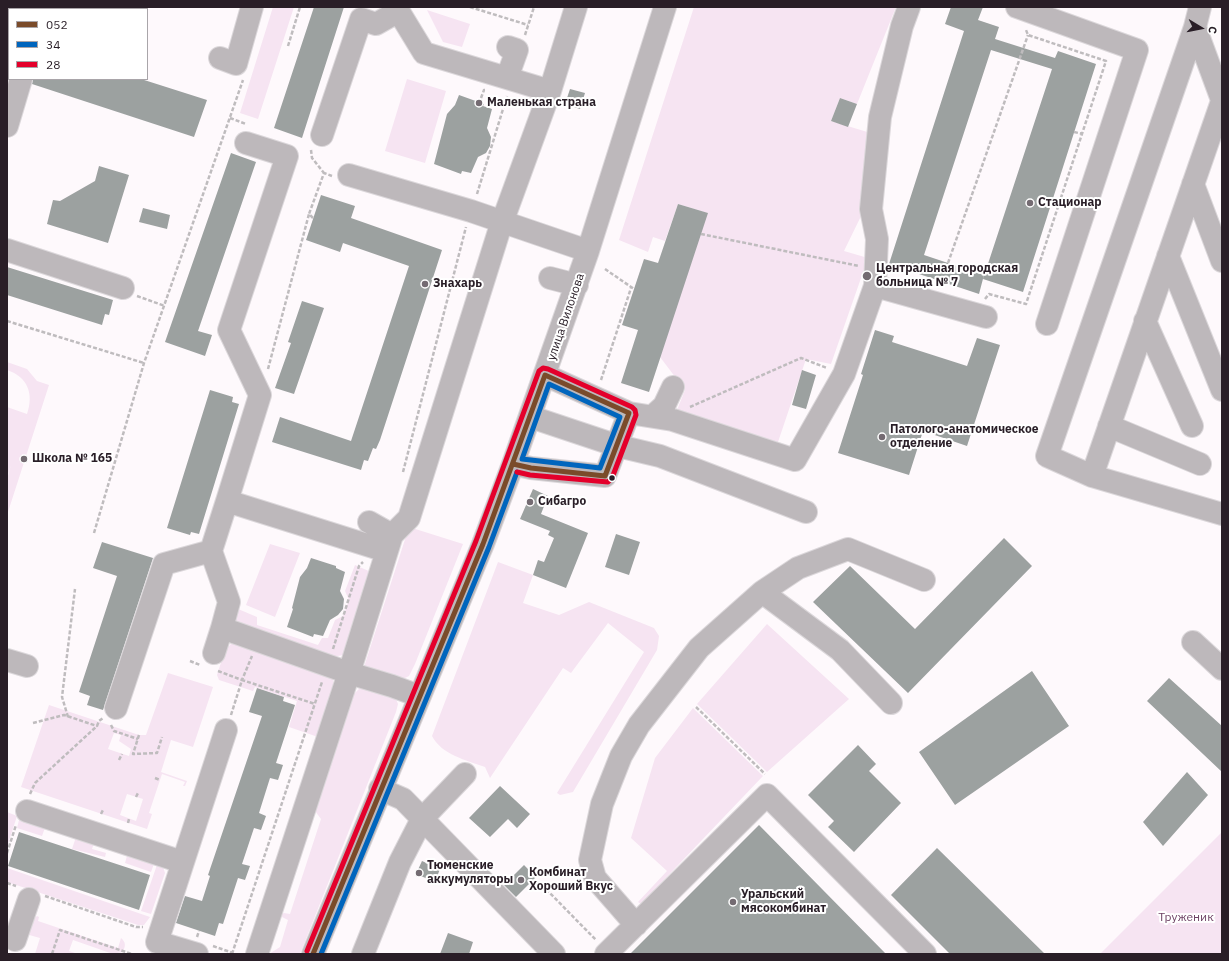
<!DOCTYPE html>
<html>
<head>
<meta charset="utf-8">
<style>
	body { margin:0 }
	#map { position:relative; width:1229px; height:961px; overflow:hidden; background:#fef9fc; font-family:"IBM Plex Sans",sans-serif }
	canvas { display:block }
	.frame { position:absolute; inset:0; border:8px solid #291e27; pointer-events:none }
	.legend { position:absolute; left:8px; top:8px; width:140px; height:72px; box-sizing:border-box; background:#fff; border:1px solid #a9a5a9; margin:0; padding:5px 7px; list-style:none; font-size:12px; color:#291e27 }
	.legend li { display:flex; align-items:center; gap:8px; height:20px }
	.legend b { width:20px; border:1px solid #a9a5a9 }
	.north { position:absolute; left:1181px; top:8px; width:40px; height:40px; -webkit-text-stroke:3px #fff; paint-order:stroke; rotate:100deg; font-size:11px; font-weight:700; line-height:16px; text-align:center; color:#291e27 }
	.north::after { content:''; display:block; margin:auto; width:14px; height:18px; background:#291e27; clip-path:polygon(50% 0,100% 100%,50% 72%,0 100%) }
</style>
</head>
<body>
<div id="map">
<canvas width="1229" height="961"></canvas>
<div class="frame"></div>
<ul class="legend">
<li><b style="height:5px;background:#7a4b2a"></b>052</li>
<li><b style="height:5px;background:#0065bd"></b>34</li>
<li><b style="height:5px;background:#e4002b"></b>28</li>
</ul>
<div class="north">С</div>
</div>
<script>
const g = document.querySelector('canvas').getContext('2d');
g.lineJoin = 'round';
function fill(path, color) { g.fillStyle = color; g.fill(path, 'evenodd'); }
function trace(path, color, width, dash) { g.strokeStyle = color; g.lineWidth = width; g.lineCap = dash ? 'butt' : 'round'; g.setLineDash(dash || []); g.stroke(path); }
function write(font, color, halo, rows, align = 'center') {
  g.font = font + ' "IBM Plex Sans",sans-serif'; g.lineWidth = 4; g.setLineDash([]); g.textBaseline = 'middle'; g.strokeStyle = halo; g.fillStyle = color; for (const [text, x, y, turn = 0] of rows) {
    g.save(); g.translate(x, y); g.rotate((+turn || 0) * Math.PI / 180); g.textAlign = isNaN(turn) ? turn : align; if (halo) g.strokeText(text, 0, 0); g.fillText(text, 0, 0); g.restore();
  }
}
fill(new Path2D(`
	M273,7H294L258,119L240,113Z
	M694,7H896L857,104L840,98L831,121L874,134L863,212L844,251L868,258L831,364L806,359L778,442L675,415L685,390L660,357L707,213L678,204L665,241L653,237L648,252L619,240Z
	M427,10L470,24L462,47L443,42Z
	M407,79L446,91L425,163L385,151Z
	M7,362L27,369L37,381L49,385L7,515V479L11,465L7,477V407L27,414C34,394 28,377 7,370Z
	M409,527L463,544L415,664L409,676L403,679L363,670Z
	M270,544L300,553L275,617L246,605Z
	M498,562L533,575L523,603L559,615L589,602L654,628L659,636L657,650L573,792L560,795L557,793L644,652L608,623L571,673L563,668L490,778L485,767C466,760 442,755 432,736Z
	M355,565L371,572L344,655L331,657L233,623L231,606L257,617V625L318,645L322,638H328L335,620L343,616L349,600L345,591Z
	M767,624L849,699L767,772L697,704Z
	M233,642L333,679L334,687L318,737L289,727L297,701L255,687L253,691L219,680L217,675L225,650Z
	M168,673L213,687L193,747L171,740L161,772L187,781L185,786H183L185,782L162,774L149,813L152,814L147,829L21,787L49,705L139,735H146ZM114,733L121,735L119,741L131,749L129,756L108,749ZM127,794L143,799L136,821L120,815Z
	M362,686L395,697L398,704L396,712L300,954H269L280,947L288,920L282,917L281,914L284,913L290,914L321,819L315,811L354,694Z
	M693,708L763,776L641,904L638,902L667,871L631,838L655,758Z
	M7,812L17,816L7,847Z
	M20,816L46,825L42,836L17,828Z
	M1222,832V954H1100Z
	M76,837L94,843L92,849L106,853L105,857L72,849Z
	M128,852L155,861L151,872L125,863Z
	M158,862L163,867L165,873L151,914L141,911Z
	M7,868L150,917L144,925H138L7,882Z
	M37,916L39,917L38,921L118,948L121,938C126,942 126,947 122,952L113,954L73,940L69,951L78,954H35L40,938L26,934L32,920Z`), '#f6e4f2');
fill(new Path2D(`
	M314,7H344L302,138L274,128Z
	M951,7H983L978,20L999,27L995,39L1055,58L1058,51L1096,64L1023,292L983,279L1052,69L991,50L924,255L984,275L979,294L889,264L964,31L945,24Z
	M33,79H141L207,100L194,137L32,84Z
	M570,89L585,93L580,109L565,104Z
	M459,95L484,104L483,106L492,109L487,128L491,137L490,146L486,153L478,157L471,173L462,171L461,174L434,164L447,114L455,105Z
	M840,98L857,104L848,127L831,121Z
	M231,153L256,162L198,331L212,335L205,356L165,342Z
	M99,166L129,175L108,243L47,224L53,200L60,201L95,181Z
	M321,195L355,206L351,218L442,250L380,440L376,449L373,448L368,461L364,460L361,470L272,442L280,417L351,441L409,266L343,243L340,252L306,240Z
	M678,204L708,213L649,392L621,383L638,330L622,325L644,259L658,263Z
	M143,208L170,215L167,229L139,222Z
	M7,267L113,300L109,315L105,314L102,325L7,295Z
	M302,301L324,308L294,394L275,388L291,343L288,342Z
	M875,330L894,336L892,342L967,366L977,338L1000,345L967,446L923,431L909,475L838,453L863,375L861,374Z
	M802,370L816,375L806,409L792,405Z
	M210,390L233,397L232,402L239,404L199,534L191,532L190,535L167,528Z
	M533,489L548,496L541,514L588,533L566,588L533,575L538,560L544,562L554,538L548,535L550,531L520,519Z
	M616,534L640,542L629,575L605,567Z
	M1004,538L1032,566L908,693L813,602L850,566L915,629Z
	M102,542L153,558L103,710L87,705L90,696L79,692L117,576L93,568Z
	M311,558L336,566V568L345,572L340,591L344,599L343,609L338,615L330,620L323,636L314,634L313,637L287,627L293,609L292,608L300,577L307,568Z
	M1032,671L1069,726L955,805L919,752Z
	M1169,678L1222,726V772L1147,701Z
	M257,688L284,697L283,701L295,705L276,763L283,765L278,780L270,778L259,813L266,816L261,830L254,828L242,864L250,866L245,880L238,878L223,924L219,923L215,936L176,923L185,896L202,901L210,876L208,875L262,716L249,712Z
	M858,745L876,764L869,771L901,803L854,852L828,827L834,821L808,795Z
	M1187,772L1208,795L1163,846L1143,822Z
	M500,786L530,814L517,828L508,819L490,837L469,818Z
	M759,825L886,954H630Z
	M19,832L150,875L139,910L8,866Z
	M937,848L1045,954H950L891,895Z
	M422,861L440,869L435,882L416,874Z
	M524,865L536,877L516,897L504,885Z
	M448,933L473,942L469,954H440Z`), '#9ca1a0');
const minor = new Path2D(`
	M396,7L424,53L550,91
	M1017,7L1137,50L1047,324
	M1200,7L1195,27L1222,100
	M42,9L43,7
	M1195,27L1047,456L1092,476L1222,514
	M220,58L236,64L252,7
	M507,78L517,50L508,47
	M7,126L21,79
	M322,135L361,19L376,24L399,11
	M246,143L287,156L229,330L260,395L227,501L386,551
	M349,175L471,211L588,251
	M1193,184L1222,261
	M7,250L123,288
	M1168,256L1222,390
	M550,278L577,285
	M875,286L877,239L871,209L880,117L902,26L909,7
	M1145,321L1192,426
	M629,413L673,420L795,460L844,374L875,286L986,317
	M653,416L664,406L673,387
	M531,417L618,446L660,456L806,512
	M1109,426L1200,464
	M513,464L531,468L605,476L629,413L545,375
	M1092,476L1222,101
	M369,522L392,535
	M211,551L229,602L222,628L349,673L257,954
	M762,592L798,568L848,549L924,580
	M1193,642L1222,669
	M214,653L222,628
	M7,660L27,666
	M419,696L392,686L349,673L392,535L409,518L499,231L550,91L576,7
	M116,708L164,564L211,551L227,501
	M380,789L403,799L554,954
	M27,811L182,862
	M636,925L595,878L590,860L602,804L621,756L639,725L699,648L762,592L840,650L891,703
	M15,940L29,899
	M197,954L157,942L226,730
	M313,954L483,544L513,464L588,251L665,7
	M363,954L400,862L422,819L465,774
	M606,954L767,795L925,954`);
trace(minor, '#dbd7da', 24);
trace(new Path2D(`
	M470,7L528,25
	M525,35L534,7
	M288,46L300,7
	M481,98L484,90H485
	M230,118L246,124
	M1074,132L1083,134
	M311,150L312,158L324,173
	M477,194L507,96
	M313,218L309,214L324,173L332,176
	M701,234L859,266
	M948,263L1028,35
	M605,269L634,289
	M137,296L165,306
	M985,299L989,294L1026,304L1106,61L1028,35L1026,30
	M7,321L144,363
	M268,369L309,214
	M601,380L631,288
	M690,407L801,358L827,368
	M403,472L466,227
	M94,533L144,363L243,80
	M333,649L359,566L363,562
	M190,661L200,665
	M218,671L242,680L252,656
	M696,707L765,774
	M231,715L242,680L315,704
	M68,717L62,697L75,589
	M33,723L64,715L97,726
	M111,725L114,731L138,739
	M139,735L133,754L157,753L162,737
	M119,760L122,754
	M155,778L160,780
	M30,794L35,783L97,726L99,721L103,718
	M136,797L138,793
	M101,814L103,810
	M128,823L129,819
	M7,853L16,825
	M7,883L16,886
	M542,885L596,940
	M45,896L136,927H143
	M197,937L199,931
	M213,946L233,953
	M52,954L60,930L132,954
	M232,954L322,682`), '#bfbcbe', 2.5, [4, 2]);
trace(minor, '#bdb8bb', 22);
trace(new Path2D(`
	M313,954L483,544L545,375L629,413L605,476L531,468L513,464`), '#7a4b2a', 5);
trace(new Path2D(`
	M549,384L620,417L600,468L522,459Z
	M321,954L489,547L517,472`), '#0065bd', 5);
trace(new Path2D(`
	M307,951L476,541L539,371L543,368L548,369L632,407L635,410L636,415L612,478L608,482L530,475L517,472`), '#e4002b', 5);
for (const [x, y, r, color] of [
	[479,103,4,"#746b72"],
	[1030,203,4,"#746b72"],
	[867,276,5,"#746b72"],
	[425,284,4,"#746b72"],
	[882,437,4,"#746b72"],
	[24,459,4,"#746b72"],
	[612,478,3.5,"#291e27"],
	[530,502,4,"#746b72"],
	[419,873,4,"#746b72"],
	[521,880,4,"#746b72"],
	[733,902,4,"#746b72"]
]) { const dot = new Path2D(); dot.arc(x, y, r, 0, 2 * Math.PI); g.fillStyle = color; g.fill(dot); trace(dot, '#fff', 1.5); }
write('bold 12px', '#291e27', '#fff', [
	["Маленькая страна",487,103],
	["Стационар",1038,203],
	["Центральная городская",876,269],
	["больница № 7",876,283],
	["Знахарь",433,284],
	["Патолого-анатомическое",890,430],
	["отделение",890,444],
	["Школа № 165",32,459],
	["Сибагро",538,502],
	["Тюменские",427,866],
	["аккумуляторы",427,880],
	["Комбинат",529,873],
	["Хороший Вкус",529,887],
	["Уральский",741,895],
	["мясокомбинат",741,909]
], 'left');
write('12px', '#291e27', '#fff', [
	["улица Вилонова",566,317,-71]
]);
write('12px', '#6e4365', '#fff', [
	["Труженик",1186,918]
]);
</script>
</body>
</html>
